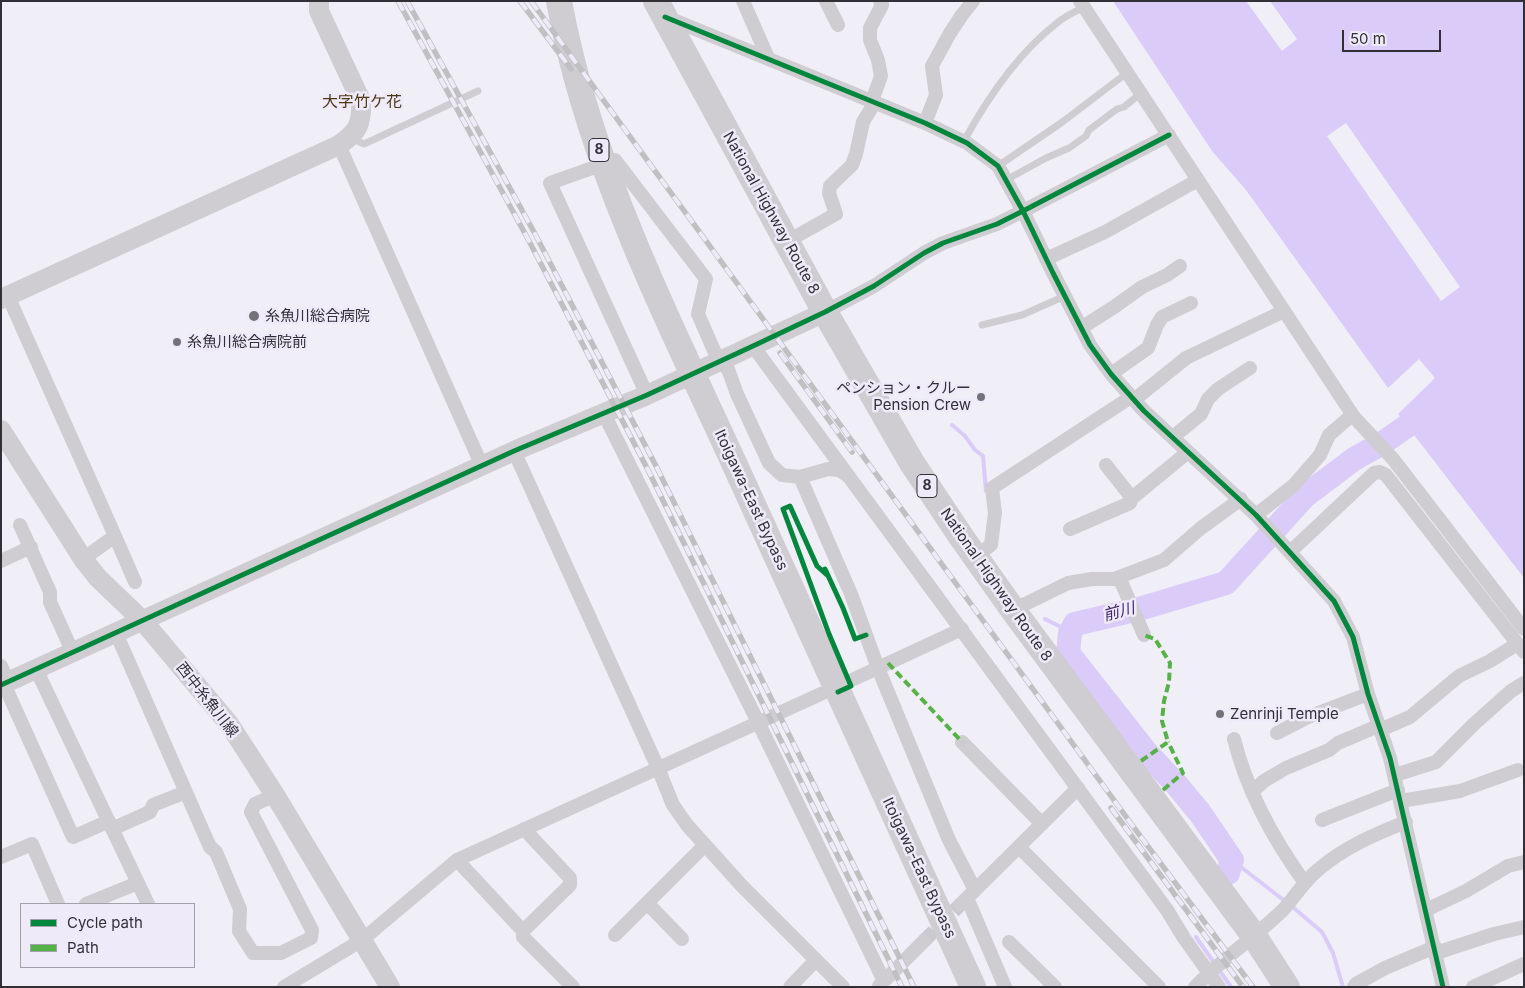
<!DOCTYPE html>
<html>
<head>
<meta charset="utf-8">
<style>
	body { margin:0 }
	#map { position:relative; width:1525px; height:988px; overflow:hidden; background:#f0eef6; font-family:Inter,sans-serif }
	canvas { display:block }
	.frame { position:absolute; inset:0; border:2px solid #323036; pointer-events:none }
	.legend { position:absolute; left:20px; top:903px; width:175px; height:65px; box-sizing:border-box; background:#efeaf9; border:1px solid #a3a0ab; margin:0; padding:6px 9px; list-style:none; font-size:15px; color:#323036 }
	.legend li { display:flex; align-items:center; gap:10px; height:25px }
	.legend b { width:25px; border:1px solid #a3a0ab }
	.scale { position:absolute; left:1342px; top:30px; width:99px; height:22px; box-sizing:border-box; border:2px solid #323036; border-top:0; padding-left:6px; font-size:15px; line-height:18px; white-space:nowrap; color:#323036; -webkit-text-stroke:4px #efeaf9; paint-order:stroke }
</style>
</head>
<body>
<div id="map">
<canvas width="1525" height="988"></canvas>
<div class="frame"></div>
<ul class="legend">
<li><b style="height:6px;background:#00873e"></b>Cycle path</li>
<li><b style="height:6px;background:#56b246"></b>Path</li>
</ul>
<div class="scale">50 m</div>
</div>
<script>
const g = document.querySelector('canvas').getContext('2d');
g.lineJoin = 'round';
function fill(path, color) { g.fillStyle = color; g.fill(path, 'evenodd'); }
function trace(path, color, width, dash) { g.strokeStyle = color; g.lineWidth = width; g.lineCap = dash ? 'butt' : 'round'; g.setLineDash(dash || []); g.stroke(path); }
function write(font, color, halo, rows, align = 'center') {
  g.font = font + ' Inter,"Noto Sans JP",sans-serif'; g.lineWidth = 5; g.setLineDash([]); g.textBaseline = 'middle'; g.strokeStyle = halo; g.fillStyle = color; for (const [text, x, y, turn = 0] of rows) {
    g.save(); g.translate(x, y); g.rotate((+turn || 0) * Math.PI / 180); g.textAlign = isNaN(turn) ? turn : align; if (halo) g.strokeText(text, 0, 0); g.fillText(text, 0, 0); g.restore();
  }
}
fill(new Path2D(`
	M1113,1H1524V578L1398,414L1435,378L1419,359L1388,388L1246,190L1212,151Z`), '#dbcbf9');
fill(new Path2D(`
	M1246,1H1270L1297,39L1282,51Z
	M1346,123L1460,287L1441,301L1327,136Z`), '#f0eef6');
trace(new Path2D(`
	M952,425L965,436L975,450L983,456L986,491
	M1045,619L1065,629H1072
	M1232,860L1295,909L1322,932L1333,953L1343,987
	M1196,937L1231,987`), '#dbcbf9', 4);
trace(new Path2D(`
	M1228,873L1232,860L1200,813L1176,784L1146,752L1068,653L1070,633L1075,624L1139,609L1226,583L1305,496L1354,459L1381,444L1407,426`), '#dbcbf9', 24);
trace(new Path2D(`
	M924,941L961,904`), '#cac8d0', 14, [14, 7]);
trace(new Path2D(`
	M351,138L364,144L478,91
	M964,141C988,97 1017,54 1057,23C1065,16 1075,12 1084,7
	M998,166L1061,123L1128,72
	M1006,180L1046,158L1069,148L1086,136L1089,130L1117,109L1124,107L1141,93
	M982,325L1022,315L1065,296`), '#cfcdd1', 7);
trace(new Path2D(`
	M743,1L768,58
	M826,1L838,25
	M1080,1L1354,417L1393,459L1524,629
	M666,17L925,123L967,143L998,166L1023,211L1053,273L1090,345L1111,374L1144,411L1256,515L1334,601L1353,637L1368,694L1390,758L1443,987
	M872,101L881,76L878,60L870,40V28L882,5L880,1
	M925,123L936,95L932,66L950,33L962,15L973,1
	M339,145L482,466
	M786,242L836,214L829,193L830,186L852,165L856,154L863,122L875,102
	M1046,259L1105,232L1198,180
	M8,296L115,536L83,559
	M825,312L874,286L924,253L943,243L997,224L1023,211L1169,135
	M1081,328L1114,307L1142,287L1167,275L1180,266
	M753,346L1167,910L1184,938L1219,987
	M1111,374L1148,348L1157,325L1162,317L1191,303
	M647,395L550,183L615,160L706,279L698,314L719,362L728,369L737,394L769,463L782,475L800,477L828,469L839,470L848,476
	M1134,400L1186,358L1284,311
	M603,412L758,722L884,981
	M1173,437L1201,414L1208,399L1218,389L1250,368
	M514,451L658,768L673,805L687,825L742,886L843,987
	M1106,465L1132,498
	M800,477L851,594L878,668L949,840L975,890
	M1256,515L1294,485L1320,455L1329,435L1352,415
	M20,525L50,592V602L73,653
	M1070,529L1130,503L1132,498L1188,452
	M115,536L135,582
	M1291,551L1374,473L1380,472L1386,475L1524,652
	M975,557L991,545L995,513L992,488L1131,397
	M1,561L31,547
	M1119,577L1144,635
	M1013,610L1068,583L1092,579H1114L1164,560L1201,528L1241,499
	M116,633L210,847L216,852L240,909L239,931L253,953H281L311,938L312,930L251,812L255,804L275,795
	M1,666L8,682
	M36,669L148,904
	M854,679L962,629
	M4,684L73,837L109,821
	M1380,730L1410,717L1459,676L1490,661L1517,644
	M1277,733L1308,717L1368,694
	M1234,739C1247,791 1273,839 1305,883
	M962,742L1042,824
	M1395,775L1436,762L1474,724L1511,691L1524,683
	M1253,791L1264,781L1286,768L1329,750L1338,743L1378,726
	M1401,801L1460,791L1518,770
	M1322,820L1398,790
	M112,829L150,812L153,805L186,792
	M1019,847L1159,987
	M1,857L32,844L58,904
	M457,860L523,931V937L573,987
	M967,898L1005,987
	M647,903L682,939
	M86,904L138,883
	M961,904L1078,788
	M1426,910L1466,891L1508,866L1524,862
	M523,931L570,885V878L524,829
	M615,935L705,845
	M1009,942L1055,987
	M1436,953L1494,934L1524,927
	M879,986L924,941
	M284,987L362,940L457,860L823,693
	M790,987L816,960
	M1195,987C1217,964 1241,947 1264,927C1271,921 1278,915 1284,909C1296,895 1305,880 1319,869C1345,847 1375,834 1406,822
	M1354,987L1356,984L1385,968L1435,947
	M1473,987L1524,964`), '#cfcdd1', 14);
trace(new Path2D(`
	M1,299L339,145C358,132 362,124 361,101L319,11V1
	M1,430L83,559L98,578L143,621L229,724L275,795L390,987
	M1,685L514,451L647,395L825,312`), '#cfcdd1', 20);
trace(new Path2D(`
	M559,1C588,162 666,315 734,463C814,637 893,812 973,987
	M656,1L825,312L912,463L962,538L1013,610L1254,936L1287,987`), '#cfcdd1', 26);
const rail = new Path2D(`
	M398,1L528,239L648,470L902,987
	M407,1L534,232L656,466L914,987
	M520,1L571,69
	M531,1L1135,829L1253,987
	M780,353L852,452
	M1111,808L1243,987`);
trace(rail, '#c0c0c2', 5.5);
trace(rail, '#efeaf9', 4, [11]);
trace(new Path2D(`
	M888,663L962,742
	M1141,761L1168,742L1162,721L1164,701L1169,682L1170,663L1155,639L1144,635
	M1163,790L1183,773L1168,742`), '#56b246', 4, [8, 4]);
trace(new Path2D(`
	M665,17L925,123L967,143L998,166L1023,211L1053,273L1090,345L1111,374L1144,411L1256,515L1334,601L1353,637L1368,694L1390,758L1443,987
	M825,569L843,608L855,639L866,635
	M827,575L817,566L790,506L783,509L829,634L851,686L838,692
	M1,685L514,451L647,395L753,346L825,312L874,286L924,253L943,243L997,224L1023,211L1169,135`), '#00873e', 5);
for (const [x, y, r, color] of [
	[254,316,6,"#747279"],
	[177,342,5,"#747279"],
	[981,397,5,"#747279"],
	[1220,714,5,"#747279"]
]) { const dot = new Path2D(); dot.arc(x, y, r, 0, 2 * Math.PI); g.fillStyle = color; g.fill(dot); trace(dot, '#efeaf9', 2); }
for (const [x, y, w] of [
	[599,150,20],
	[927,486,20]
]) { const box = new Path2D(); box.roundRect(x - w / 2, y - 11.5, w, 23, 4); g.fillStyle = '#efeaf9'; g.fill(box); trace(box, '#323036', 1); }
write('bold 14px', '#323036', null, [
	["8",599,150],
	["8",927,486]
]);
write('15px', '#323036', '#efeaf9', [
	["National Highway Route 8",771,213,61],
	["Itoigawa-East Bypass",751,500,65],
	["National Highway Route 8",996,585,55],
	["西中糸魚川線",207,700,52],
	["Itoigawa-East Bypass",919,868,65]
]);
write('15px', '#323036', '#efeaf9', [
	["糸魚川総合病院",265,316],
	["糸魚川総合病院前",187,342],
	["ペンション・クルー",971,388,"right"],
	["Pension Crew",971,405,"right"],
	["Zenrinji Temple",1230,714]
], 'left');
write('16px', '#4e3813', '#efeaf9', [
	["大字竹ケ花",362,102]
]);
write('italic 16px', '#45266d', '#efeaf9', [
	["前川",1119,612,-15]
]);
</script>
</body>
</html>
